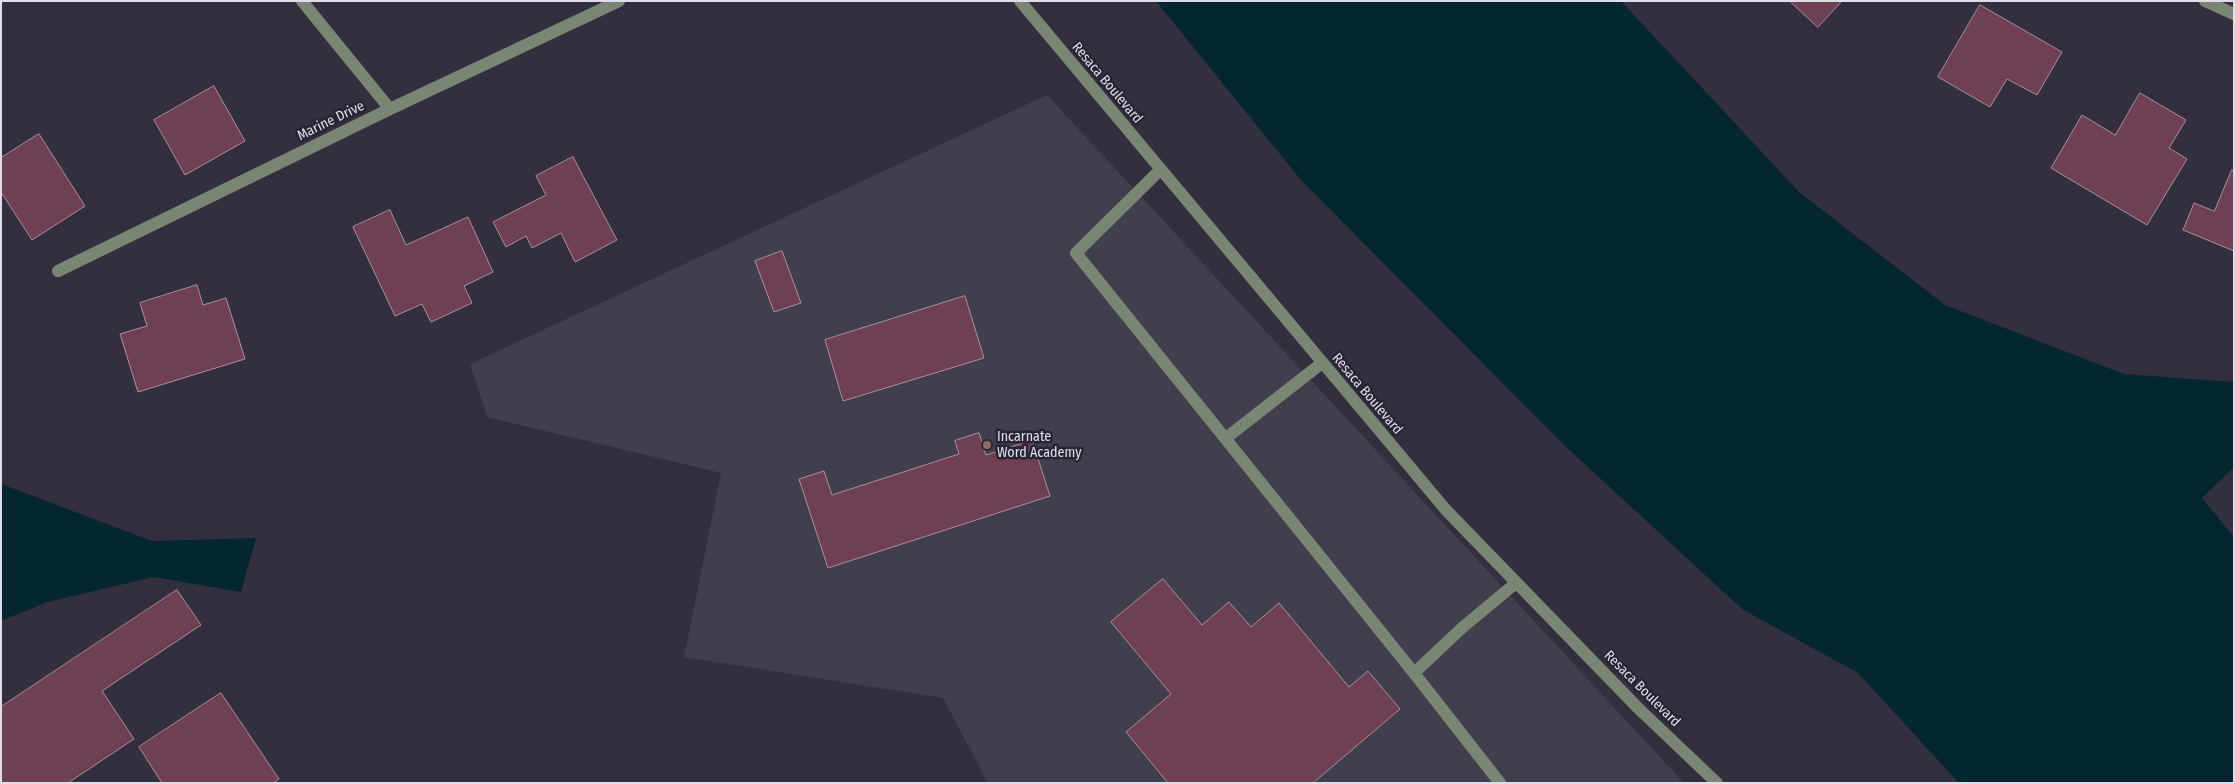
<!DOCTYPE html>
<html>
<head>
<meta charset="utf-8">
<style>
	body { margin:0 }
	#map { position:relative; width:2235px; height:784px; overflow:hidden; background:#342f3f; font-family:"Fira Sans Condensed",sans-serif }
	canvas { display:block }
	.frame { position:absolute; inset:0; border:2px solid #e0dde8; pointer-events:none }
</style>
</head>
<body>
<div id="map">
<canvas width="2235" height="784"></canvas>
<div class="frame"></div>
</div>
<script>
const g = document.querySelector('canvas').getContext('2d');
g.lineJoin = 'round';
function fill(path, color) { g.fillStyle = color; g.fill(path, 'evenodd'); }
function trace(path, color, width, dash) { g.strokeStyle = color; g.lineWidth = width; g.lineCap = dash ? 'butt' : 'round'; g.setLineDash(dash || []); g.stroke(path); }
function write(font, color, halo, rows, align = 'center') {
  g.font = font + ' "Fira Sans Condensed",sans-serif'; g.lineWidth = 5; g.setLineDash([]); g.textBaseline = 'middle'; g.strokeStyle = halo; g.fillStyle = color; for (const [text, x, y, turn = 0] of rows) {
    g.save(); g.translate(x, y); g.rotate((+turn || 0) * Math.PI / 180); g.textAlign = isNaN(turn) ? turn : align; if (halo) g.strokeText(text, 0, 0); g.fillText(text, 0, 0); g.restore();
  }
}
fill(new Path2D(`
	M1047,95L1684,783H988L943,698L684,657L721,473L487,417L470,364Z`), '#413e4e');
fill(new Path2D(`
	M1156,1H1621L1799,192L1945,305L2124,374L2234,382V467L2202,498L2234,537V783H1959L1858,673L1742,609L1564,445L1301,180Z
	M1,484L152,541L256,538L241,592L154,577L47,602L1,621Z`), '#03262f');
const building = new Path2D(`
	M1790,1H1842L1818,27Z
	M1980,5L2062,52L2037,95L2007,79L1990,107L1938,77Z
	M214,86L245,141L185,175L154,120Z
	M2140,93L2186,120L2169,148L2187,159L2147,225L2051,168L2082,115L2115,135Z
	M39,134L85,206L32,240L1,192V158Z
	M573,157L617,240L575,262L561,233L532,248L526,236L506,247L493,222L546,195L536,176Z
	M2232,170L2234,171V251L2183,230L2194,203L2214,211Z
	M390,210L406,245L468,217L493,272L464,286L472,303L431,322L422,304L395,316L353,227Z
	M782,251L801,303L774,312L755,261Z
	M197,285L203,305L226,298L245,359L138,392L120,334L147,326L140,303Z
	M965,296L984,358L843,401L825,340Z
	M979,433L986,455L1032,440L1050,496L828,568L799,479L824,471L832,495L959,454L955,441Z
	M1163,579L1202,625L1229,602L1251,627L1279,603L1349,687L1368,671L1400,709L1313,783H1168L1126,732L1171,694L1111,622Z
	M177,590L201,625L102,691L134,739L68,783H1V707Z
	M221,693L279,779L273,783H162L139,747Z`);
fill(building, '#6f4054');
trace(building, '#a89199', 1);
trace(new Path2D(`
	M302,1L390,109
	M1020,1L1446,510L1638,708L1717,783
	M2205,1L2234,14
	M1160,170L1076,253L1414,673L1500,783
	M58,271L390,109L619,1
	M1226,438L1322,363
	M1414,673L1463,627L1516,583`), '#798674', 12);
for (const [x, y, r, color] of [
	[987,445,5,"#8d6e63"]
]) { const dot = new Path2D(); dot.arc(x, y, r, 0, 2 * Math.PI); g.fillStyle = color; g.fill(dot); trace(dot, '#2a2535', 2); }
write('14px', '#e0dde8', '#2a2535', [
	["Resaca Boulevard",1107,83,50],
	["Marine Drive",331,121,-26],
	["Resaca Boulevard",1367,394,50],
	["Resaca Boulevard",1642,689,45]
]);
write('14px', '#e0dde8', '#2a2535', [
	["Incarnate",997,437],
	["Word Academy",997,453]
], 'left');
</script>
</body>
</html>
